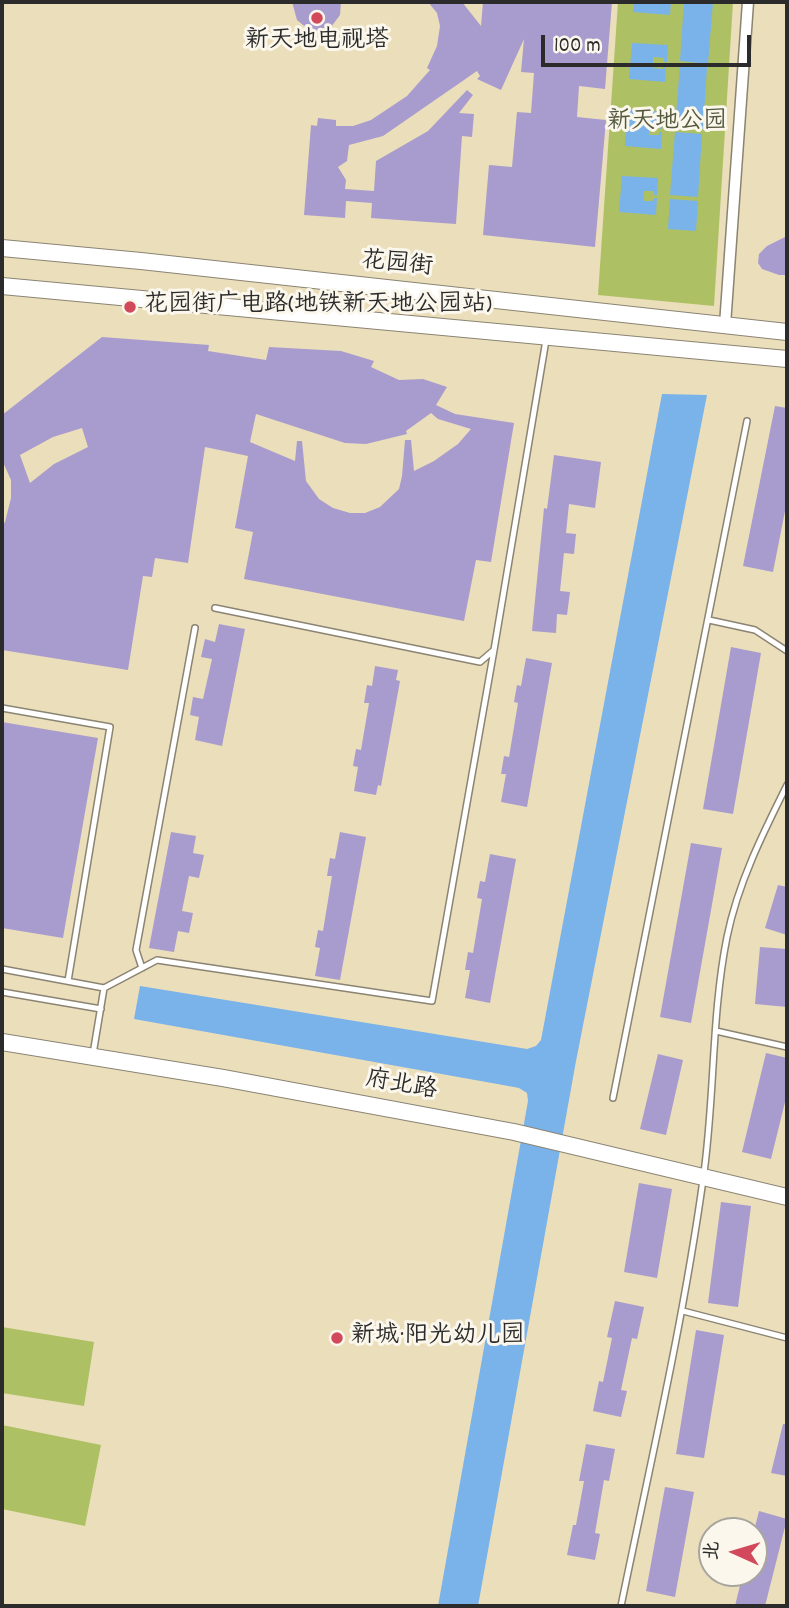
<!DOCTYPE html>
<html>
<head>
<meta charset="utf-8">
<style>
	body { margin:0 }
	#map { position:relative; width:789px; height:1608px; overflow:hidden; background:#ebdebb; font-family:Dekko,"LXGW WenKai TC",sans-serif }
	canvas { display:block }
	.frame { position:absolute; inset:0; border:4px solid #2b2b2b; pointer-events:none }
	.north { position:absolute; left:698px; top:1517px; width:70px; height:70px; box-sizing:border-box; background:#fbf7ec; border:2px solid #a8a59f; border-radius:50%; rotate:274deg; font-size:19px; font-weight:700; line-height:28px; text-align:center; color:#2b2b2b }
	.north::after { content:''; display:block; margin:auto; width:24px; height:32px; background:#d1495b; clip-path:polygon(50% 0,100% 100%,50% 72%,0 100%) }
	.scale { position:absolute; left:541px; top:35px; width:210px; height:32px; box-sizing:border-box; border:4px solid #2b2b2b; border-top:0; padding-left:9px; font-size:21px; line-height:24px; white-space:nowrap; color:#2b2b2b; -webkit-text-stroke:5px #fbf7ec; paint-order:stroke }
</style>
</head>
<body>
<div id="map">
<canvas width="789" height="1608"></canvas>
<div class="frame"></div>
<div class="north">北</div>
<div class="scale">100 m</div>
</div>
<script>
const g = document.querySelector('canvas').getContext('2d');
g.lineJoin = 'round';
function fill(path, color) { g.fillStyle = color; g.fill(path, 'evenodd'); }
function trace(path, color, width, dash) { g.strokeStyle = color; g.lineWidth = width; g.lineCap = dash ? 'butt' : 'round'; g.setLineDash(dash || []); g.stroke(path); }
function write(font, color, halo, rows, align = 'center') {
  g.font = font + ' Dekko,"LXGW WenKai TC",sans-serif'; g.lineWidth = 6; g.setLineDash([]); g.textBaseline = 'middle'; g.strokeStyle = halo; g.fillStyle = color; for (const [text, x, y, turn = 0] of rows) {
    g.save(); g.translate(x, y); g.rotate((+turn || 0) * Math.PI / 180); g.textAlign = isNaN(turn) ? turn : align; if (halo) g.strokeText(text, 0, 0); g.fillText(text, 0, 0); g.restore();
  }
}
fill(new Path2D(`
	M618,2H733L714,306L598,295Z
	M2,1327L94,1342L84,1406L2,1393Z
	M2,1425L101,1445L85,1526L2,1509Z`), '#aec064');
fill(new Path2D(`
	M634,2H671L670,15L633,12Z
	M684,2H713L708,64L680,61Z
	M632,43L668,45L667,62H664V58L653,57V68L663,69V65H666L665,82L629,79Z
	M680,65L707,67L703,129L675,127Z
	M627,109L664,112L662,129H659V125L649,124V135H659V132H662L661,149L625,146Z
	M675,132L702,134L698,197L670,195Z
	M622,176L658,178L657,195H654V191H644L643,201H653L654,198H657L656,215L619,212Z
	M670,199L698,201L696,231L668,229Z
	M662,394L707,395L576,1061L478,1606H438L528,1101L527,1093L519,1088L503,1085L134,1019L140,986L527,1049L536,1046L541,1040Z`), '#7ab2ea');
fill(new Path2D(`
	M292,2H341L340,15L331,27L316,31L309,30L297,20Z
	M428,2H462L481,26L483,2H612L605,89L579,86L577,117L606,120L595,247L483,235L489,165L512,167L517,112L531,113L534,73L521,72L524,39L501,90L477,79L480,76L477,71L383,136L349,145L347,161L338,167L346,180L345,189L374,191L376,161L428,131L467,90L473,95L459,113L474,114L472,137L462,136L456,224L371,218L372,203L346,201L345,218L304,215L311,125L317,126L318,118L336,120V126H353L371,120L407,96L430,70L427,68L437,46L440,26L437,13Z
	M787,236V275H779L762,269L758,263L759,254L767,246Z
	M102,337L209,345L208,351L266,360L269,347L341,351L374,361L371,367L399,380L423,379L447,387L436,405L455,414L514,423L491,562L476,560L464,621L244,579L253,532L235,528L248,456L205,447L188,563L155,558L152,577L143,576L128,670L2,650V526L5,522L11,498V480L2,460V415ZM431,413L438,419L471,429L458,444L434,461L414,471L411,440H405L402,476L399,489L380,507L365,513H350L333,508L319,499L306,481L302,441H297L295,461L250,442L256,414L345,443L366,444L407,434L406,431ZM82,428L88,447L54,464L30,483L20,455L53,437Z
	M775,406L787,408V501L773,572L743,566Z
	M554,455L601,462L595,508L569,504L566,533L576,534L574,554L564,553L560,591L570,592L567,615L557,614L556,633L532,631L544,508L547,509Z
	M219,624L245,629L222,746L195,740L199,717L190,715L193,697L203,699L212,659L201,657L205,639L215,642Z
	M731,647L761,653L733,814L703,809Z
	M526,658L552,663L527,807L501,802L506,774H501L504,756L509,757L518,703L514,702L517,685L521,686Z
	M375,666L398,670L396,680L400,681L381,786L378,785L376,795L354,791L358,767L353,766L356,749L361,750L369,703H364L367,685L372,686Z
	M2,722L98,738L63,938L2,928Z
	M171,832L196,836L193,853L204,855L199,878L189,876L182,911L193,913L189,933L178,931L174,952L149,948Z
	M340,832L366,837L340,980L315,976L320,948L315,947L318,930L323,931L332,876H327L330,858L335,859Z
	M691,843L722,848L691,1023L660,1017Z
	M490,854L516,859L490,1003L465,998L470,970H465L468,952L473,953L482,899L477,898L480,881L485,882Z
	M778,885L787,887V935L765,928Z
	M760,947L787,949V1007L755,1004Z
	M766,1053L787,1058V1094L771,1159L742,1152Z
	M658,1054L683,1060L666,1135L640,1129Z
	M639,1183L672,1189L657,1278L624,1272Z
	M721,1202L751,1206L738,1307L708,1303Z
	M615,1301L644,1307L637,1339L632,1338L621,1390L627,1391L621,1417L593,1411L599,1381L603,1382L612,1338L607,1337Z
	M696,1330L724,1335L704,1458L676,1454Z
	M783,1424H787V1476L771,1473Z
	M586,1444L615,1449L609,1481L604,1480L595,1533L600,1534L595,1560L567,1555L573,1525H576L584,1481H579Z
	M665,1487L694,1492L675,1597L646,1591Z
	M759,1511L787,1519L765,1606H735L743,1573H754V1531Z`), '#a89cce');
const lane = new Path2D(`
	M215,608L480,662L494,650L546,340
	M709,620L755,630L787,651
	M2,708L110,727L68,981
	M142,968L136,950L195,628
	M2,969L104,988L93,1054
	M104,988L157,960L432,1001L494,650
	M2,992L101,1009
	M716,1031L787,1047
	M613,1098L747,421
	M683,1311L787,1338
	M621,1606C650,1465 683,1323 703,1180C715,1099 711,1017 727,937C738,883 763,833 787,785`);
const street = new Path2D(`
	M725,325L748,2`);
const secondary = new Path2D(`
	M2,248L141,261L787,332
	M2,286L787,359
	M2,1042L223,1078L514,1132L787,1197`);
trace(lane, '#8b8473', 8);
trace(street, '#8b8473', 13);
trace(secondary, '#8b8473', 18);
trace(lane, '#fff', 5);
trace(street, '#fff', 10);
trace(secondary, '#fff', 16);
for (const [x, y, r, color] of [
	[317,18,7,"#d1495b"],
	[130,307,7,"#d1495b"],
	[337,1338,7,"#d1495b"]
]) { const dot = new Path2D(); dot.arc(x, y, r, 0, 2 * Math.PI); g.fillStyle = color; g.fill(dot); trace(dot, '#fbf7ec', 2.5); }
write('24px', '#2b2b2b', '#fbf7ec', [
	["新天地电视塔",317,43,"center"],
	["花园街广电路(地铁新天地公园站)",144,307],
	["新城·阳光幼儿园",351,1338]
], 'left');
write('24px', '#52583c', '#fbf7ec', [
	["新天地公园",667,124]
]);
write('24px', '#2b2b2b', '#fbf7ec', [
	["花园街",397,266,6],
	["府北路",401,1087,10]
]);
</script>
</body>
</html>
